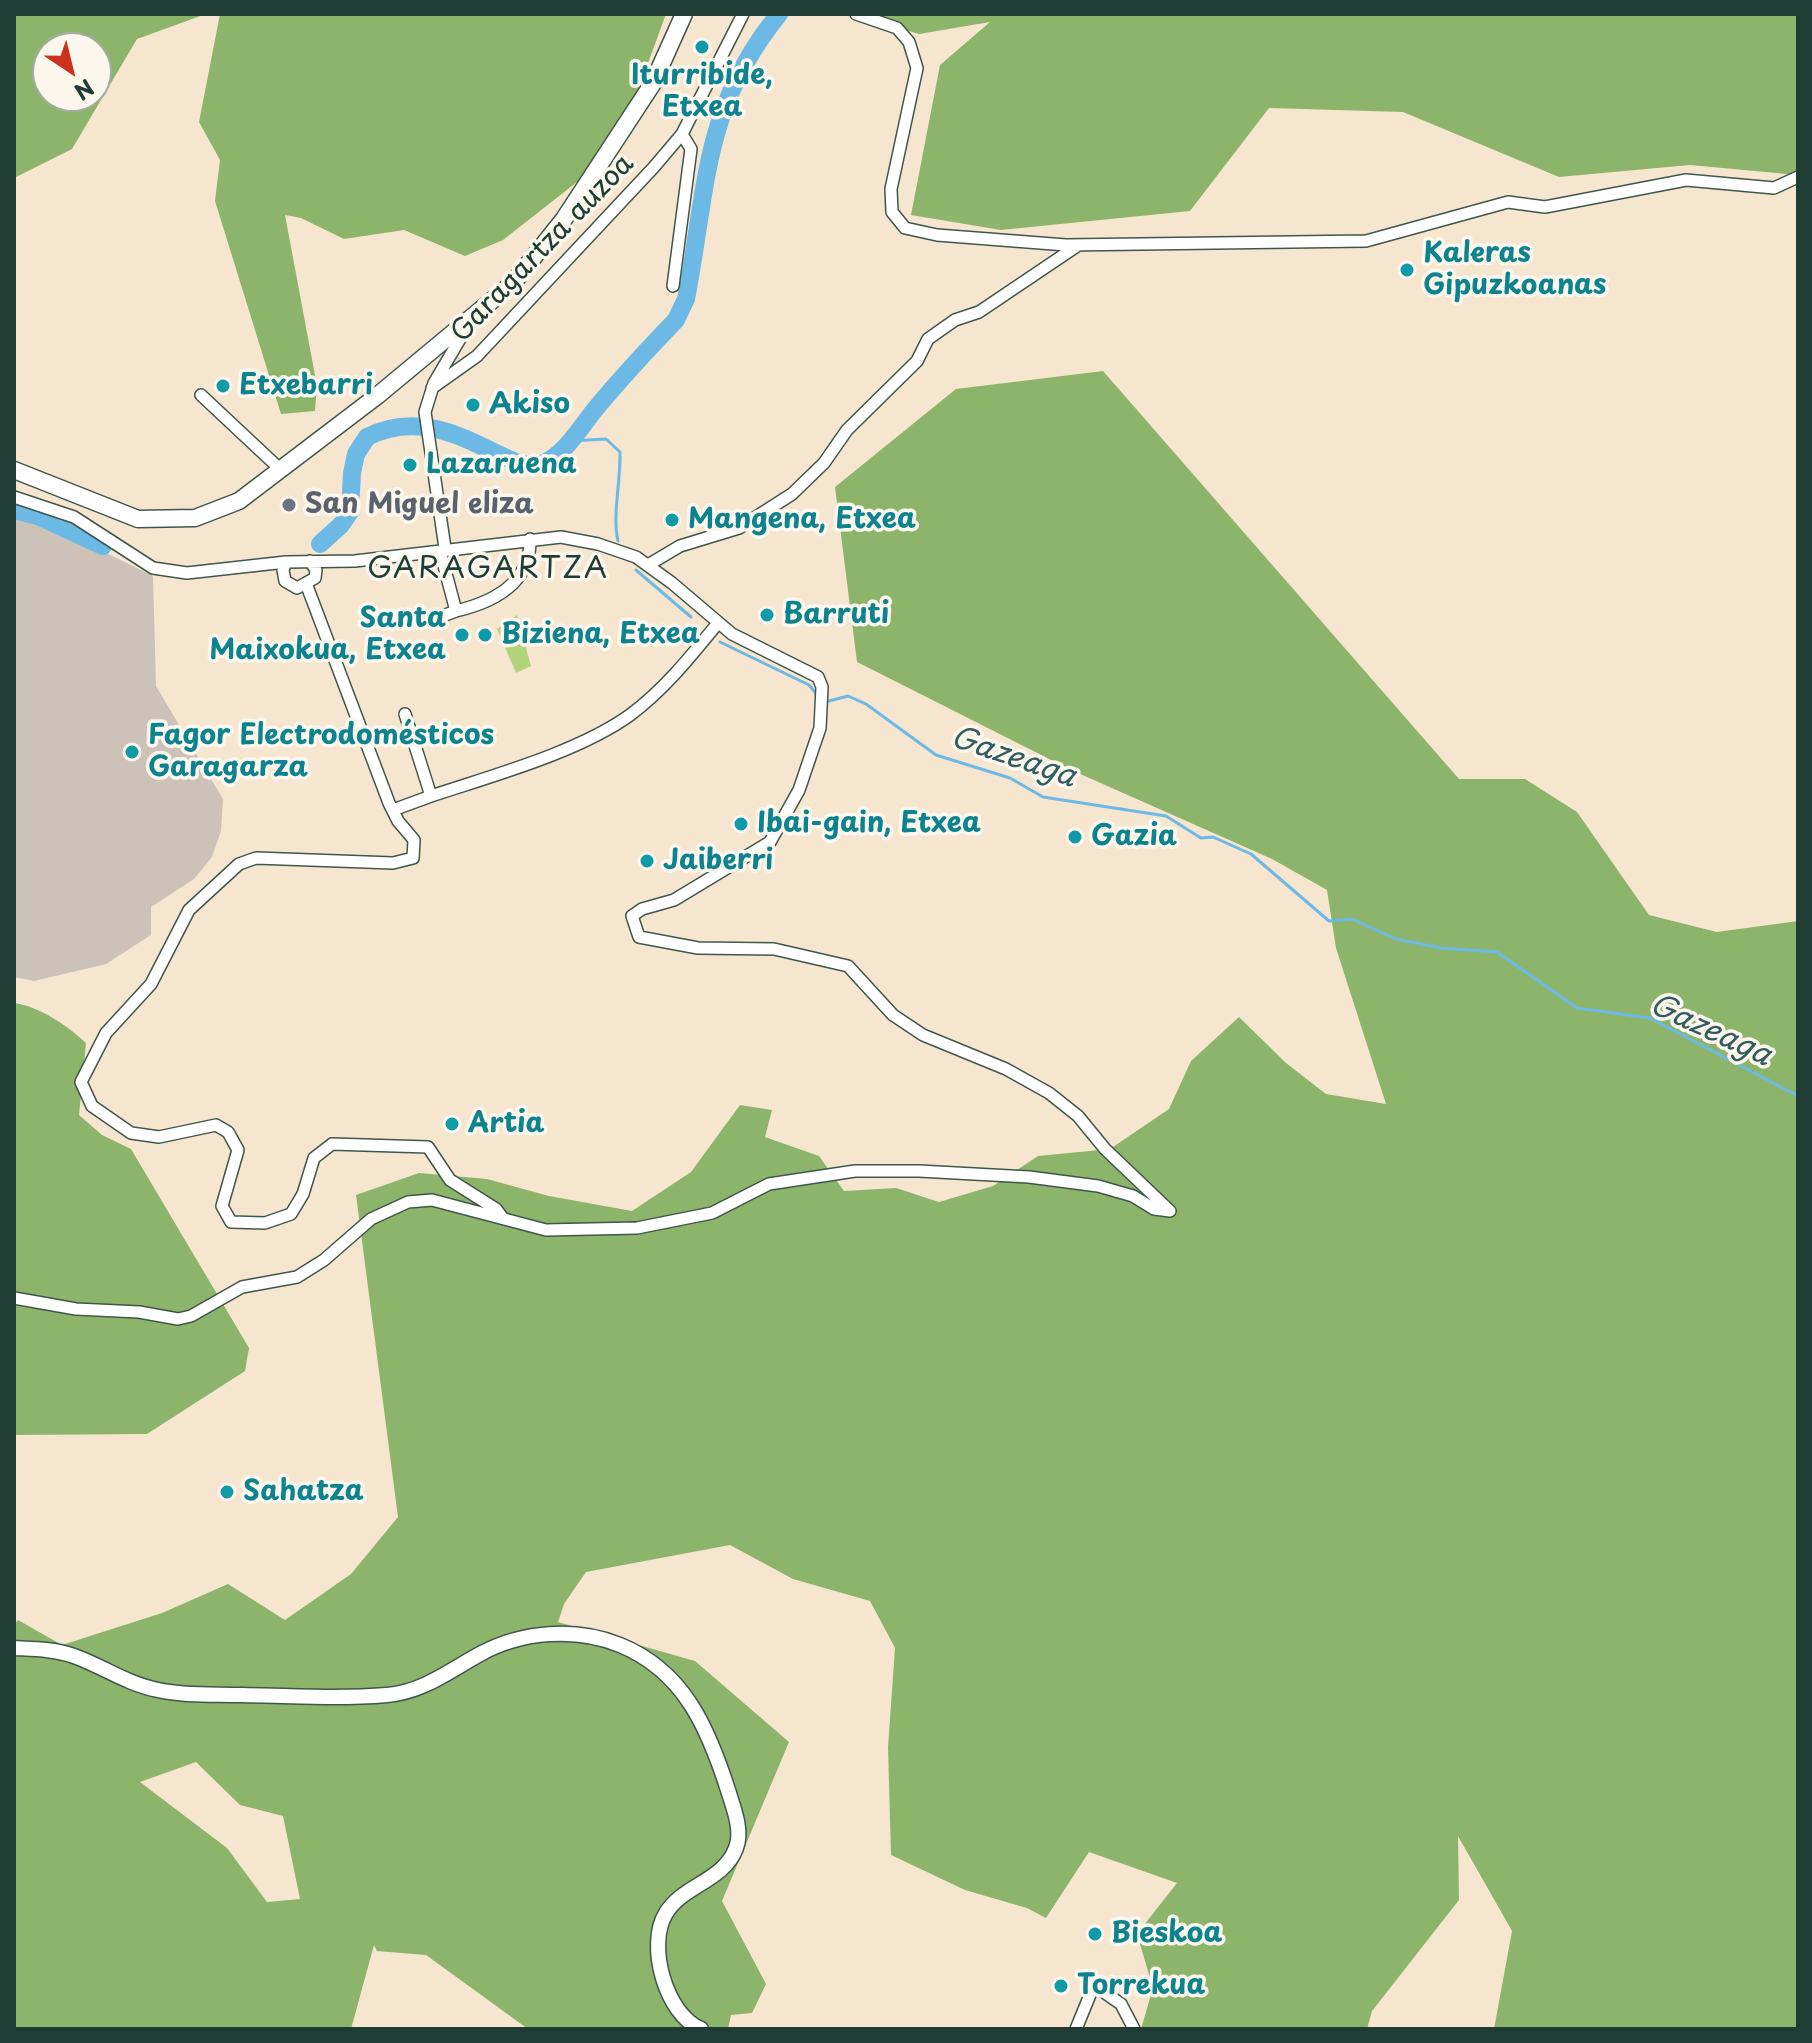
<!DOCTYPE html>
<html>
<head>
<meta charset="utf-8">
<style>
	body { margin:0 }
	#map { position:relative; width:1812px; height:2043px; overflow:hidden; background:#f6e6cf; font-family:"Playpen Sans",sans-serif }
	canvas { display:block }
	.frame { position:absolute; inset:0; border:16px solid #1f3d34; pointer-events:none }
	.north { position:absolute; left:32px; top:32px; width:80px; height:80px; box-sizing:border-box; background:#fbf7ec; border:2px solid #a3ada2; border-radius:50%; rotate:145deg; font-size:22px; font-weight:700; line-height:32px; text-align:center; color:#1f3d34 }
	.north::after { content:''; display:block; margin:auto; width:28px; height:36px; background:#c8321e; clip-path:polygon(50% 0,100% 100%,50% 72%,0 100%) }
</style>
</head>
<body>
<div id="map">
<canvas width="1812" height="2043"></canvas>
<div class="frame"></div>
<div class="north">N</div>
</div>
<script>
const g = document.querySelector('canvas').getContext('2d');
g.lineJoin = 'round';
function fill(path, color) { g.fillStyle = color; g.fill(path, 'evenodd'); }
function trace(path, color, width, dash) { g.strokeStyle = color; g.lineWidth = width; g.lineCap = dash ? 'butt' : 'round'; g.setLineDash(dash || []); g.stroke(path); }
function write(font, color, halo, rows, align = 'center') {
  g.font = font + ' "Playpen Sans",sans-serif'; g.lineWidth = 7; g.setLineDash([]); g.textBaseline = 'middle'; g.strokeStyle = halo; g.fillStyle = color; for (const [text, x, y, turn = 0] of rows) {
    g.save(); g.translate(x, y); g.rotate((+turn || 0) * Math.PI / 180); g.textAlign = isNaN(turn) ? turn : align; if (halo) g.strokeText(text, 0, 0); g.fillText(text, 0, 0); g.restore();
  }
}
fill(new Path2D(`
	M14,515L76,538L153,576L156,686L223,799L221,831L212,857L194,879L151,907V935L106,964L34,981L14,977Z`), '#ccc2b8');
fill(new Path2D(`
	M517,615L531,666L516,673L497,629Z`), '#b0d37b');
fill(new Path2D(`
	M14,14H206L137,39L72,149L14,178ZM96,48V96H48V48Z
	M220,14H666L636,96L586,175L503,240L465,256L404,230L344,239L301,218L285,215L317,386L315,411L281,414L215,201L220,160L199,122Z
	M852,14H1798V175L1690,165L1559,177L1403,112L1269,108L1190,211L1001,230L911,215L940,65L990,22L919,34Z
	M1103,371L1459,779H1525L1577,812L1649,915L1717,932L1798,921V2029H1494L1512,1931L1458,1836L1459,1900L1372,2011L1367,2029H1141L1153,1988L1137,1934L1177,1883L1089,1852L1046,1918L1027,1908L965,1890L891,1855L888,1747L895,1648L870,1601L793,1579L730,1545L586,1572L564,1604L558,1622L695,1661L789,1742L722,1901L766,1984L752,2013L731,2015L728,2029H528L426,1955L377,1951L374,1945L351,2029H14V1625L18,1620L62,1645L162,1613L228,1584L285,1620L351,1574L398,1517L356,1195L419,1173L487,1179L549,1196L632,1211L691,1172L740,1105L772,1110L765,1137L819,1156L844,1191L896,1188L939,1202L993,1186L1038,1156L1110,1149L1169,1109L1191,1061L1239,1017L1286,1063L1326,1094L1386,1104L1336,948L1327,890L1272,859L1069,769L857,662L835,487L956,389ZM196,1762L240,1805L283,1816L300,1899L267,1902L227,1848L140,1782Z
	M14,1003C39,1006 68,1026 86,1043L79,1115L102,1135L131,1149L249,1348L245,1371L147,1434L14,1435Z`), '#8cb56b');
trace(new Path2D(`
	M570,441L606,439L620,452C621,480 612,516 618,541
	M636,570L691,617
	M720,642L809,685L818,696
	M825,702L848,696L866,704L936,755L1010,778L1043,797L1166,816L1201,838L1213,837L1251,854L1329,921L1352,919L1396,939L1441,948L1497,952L1577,1008L1650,1018L1798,1096`), '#6cb9e6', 3);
trace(new Path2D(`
	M14,510L38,516L103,546
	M320,544L341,525L350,512L352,473L356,454L367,437C444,398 509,478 542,464C566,454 581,426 597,407C622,377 649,348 676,320L686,299C708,186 702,109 779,14`), '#6cb9e6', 18);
const minor = new Path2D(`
	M856,14L897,28L909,42L917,68L891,189L892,212L905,228L937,235L1066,245L1366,241L1508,202L1545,207L1686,180L1774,188L1798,177
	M673,286L691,149L682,134
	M432,388L477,356L654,167L682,134L743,14
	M201,395L281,470
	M14,497L74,517L153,568L187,573L286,562L355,561L561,537L598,544L636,557L672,583L732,634L818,677L822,687L820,728L799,790L770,842L674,900L642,909L632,916L639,937L698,948L774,949L848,966L893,1015L923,1035L1006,1069L1049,1093L1078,1116L1105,1149L1170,1211
	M445,548L425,412L434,383L470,322
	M440,551L456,611C494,602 531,583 530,539
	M286,562L283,570L285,581L297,588L315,578L316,570L310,561
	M648,565L680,546L739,528L792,494L824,463L847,430L917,361L928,339L955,320L979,312L1077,246
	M307,586L389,803L398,821L414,840L413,858L393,863L256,858L239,864L189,910L151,984L106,1033L81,1082L92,1106L131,1133L159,1137L216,1125L228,1132L238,1150L222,1206L231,1222L265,1223L291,1214L303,1194L314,1158L332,1144L428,1147L450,1180L496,1209L502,1217
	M429,621L456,611
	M431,796C491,776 579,752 630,715C664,690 691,656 718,623
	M393,810L431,796L405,714
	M14,1298L76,1309L139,1312L178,1319L191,1316L242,1287L297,1277L324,1260L371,1219L408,1202L432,1200L546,1230L637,1228L712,1213L769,1184L855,1171H919L1029,1177L1098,1186L1133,1196L1154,1209L1170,1211
	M1076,2029L1092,1990L1098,1988L1121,2004L1134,2029`);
const tertiary = new Path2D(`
	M14,1648C33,1649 55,1649 74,1656C102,1666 127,1684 158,1690C185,1696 214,1694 242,1695C290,1696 340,1699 387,1695C423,1692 449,1671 480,1654C522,1631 576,1627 620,1645C684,1671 708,1728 728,1790C733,1807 743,1830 736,1848C724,1881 683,1885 666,1913C646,1945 666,2015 701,2029`);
const secondary = new Path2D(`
	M14,470L138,519L195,518L239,501L377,396L513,283L564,219L653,83L684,14`);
trace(minor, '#3f564b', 14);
trace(tertiary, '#3f564b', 17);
trace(secondary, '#3f564b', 19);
trace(minor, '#fff', 11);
trace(tertiary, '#fff', 14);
trace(secondary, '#fff', 16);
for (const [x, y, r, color] of [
	[702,47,8,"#0f9aa8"],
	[1407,270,8,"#0f9aa8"],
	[223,386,8,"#0f9aa8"],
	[473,405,8,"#0f9aa8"],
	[410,465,8,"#0f9aa8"],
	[289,505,8,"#6b7280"],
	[672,520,8,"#0f9aa8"],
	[767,615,8,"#0f9aa8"],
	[462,635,8,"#0f9aa8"],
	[485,635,8,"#0f9aa8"],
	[132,752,8,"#0f9aa8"],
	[741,824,8,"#0f9aa8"],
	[1075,837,8,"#0f9aa8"],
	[647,861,8,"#0f9aa8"],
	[452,1124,8,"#0f9aa8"],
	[227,1492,8,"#0f9aa8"],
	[1095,1934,8,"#0f9aa8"],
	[1061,1986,8,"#0f9aa8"]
]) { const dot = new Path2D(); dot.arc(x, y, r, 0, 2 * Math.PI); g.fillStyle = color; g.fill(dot); trace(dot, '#fbf7ec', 3); }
write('bold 28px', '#0d838f', '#fbf7ec', [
	["Iturribide,",702,76,"center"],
	["Etxea",702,108,"center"],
	["Kaleras",1423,254],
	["Gipuzkoanas",1423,286],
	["Etxebarri",239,386],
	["Akiso",489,405],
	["Lazaruena",426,465],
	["Mangena, Etxea",688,520],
	["Barruti",783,615],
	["Santa",446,619,"right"],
	["Maixokua, Etxea",446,651,"right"],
	["Biziena, Etxea",501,635],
	["Fagor Electrodomésticos",148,736],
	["Garagarza",148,768],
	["Ibai-gain, Etxea",757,824],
	["Gazia",1091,837],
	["Jaiberri",663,861],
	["Artia",468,1124],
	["Sahatza",243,1492],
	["Bieskoa",1111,1934],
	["Torrekua",1077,1986]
], 'left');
write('28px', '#1f3d34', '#fbf7ec', [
	["Garagartza auzoa",543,249,-46]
]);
write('bold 28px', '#5b616d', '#fbf7ec', [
	["San Miguel eliza",305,505]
], 'left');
g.letterSpacing = '2px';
write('30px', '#1f3d34', '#fbf7ec', [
	["GARAGARTZA",488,570]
]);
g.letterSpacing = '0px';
write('italic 30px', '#325c60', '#fbf7ec', [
	["Gazeaga",1013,758,19],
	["Gazeaga",1710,1031,25]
]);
</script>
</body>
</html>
